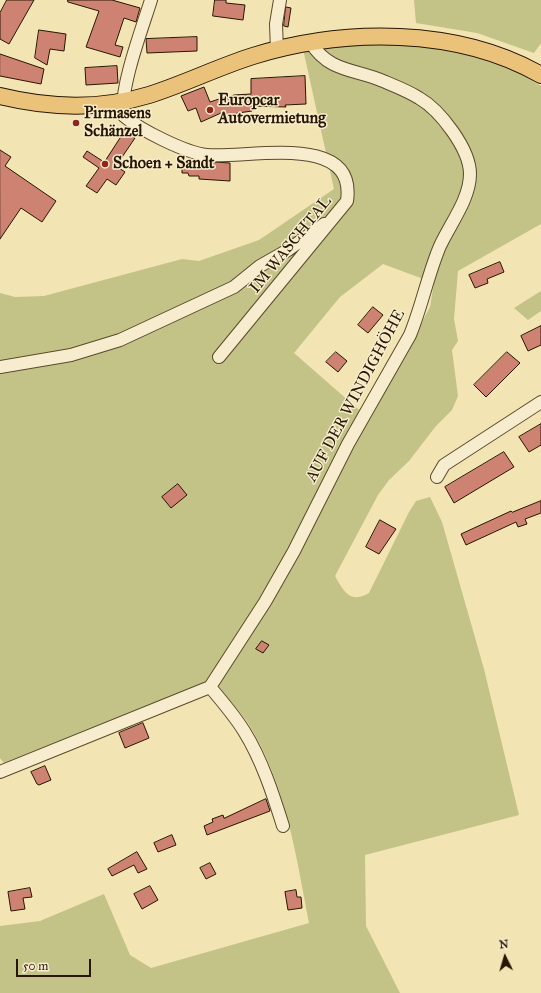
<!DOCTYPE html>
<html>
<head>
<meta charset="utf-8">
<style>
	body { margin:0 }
	#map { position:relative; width:541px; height:993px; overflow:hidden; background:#f3e4b3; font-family:"IM FELL Great Primer",serif }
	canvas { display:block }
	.north { position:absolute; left:485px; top:937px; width:40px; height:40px; -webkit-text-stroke:3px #f7edce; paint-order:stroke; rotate:355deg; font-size:11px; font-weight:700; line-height:16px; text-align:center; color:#271600 }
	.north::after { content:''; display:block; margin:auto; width:14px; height:18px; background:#271600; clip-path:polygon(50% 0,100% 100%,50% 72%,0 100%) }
	.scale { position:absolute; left:16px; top:959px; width:75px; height:18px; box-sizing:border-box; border:2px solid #271600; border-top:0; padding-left:5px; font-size:12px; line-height:14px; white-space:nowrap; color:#271600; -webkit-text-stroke:3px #f7edce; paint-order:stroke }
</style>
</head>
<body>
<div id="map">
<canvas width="541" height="993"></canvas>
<div class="north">N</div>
<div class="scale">50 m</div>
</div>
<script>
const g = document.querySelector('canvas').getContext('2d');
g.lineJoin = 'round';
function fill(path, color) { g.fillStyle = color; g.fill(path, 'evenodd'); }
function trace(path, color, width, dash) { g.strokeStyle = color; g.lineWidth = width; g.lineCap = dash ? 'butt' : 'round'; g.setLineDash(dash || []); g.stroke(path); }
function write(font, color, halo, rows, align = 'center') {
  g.font = font + ' "IM FELL Great Primer",serif'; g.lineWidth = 3; g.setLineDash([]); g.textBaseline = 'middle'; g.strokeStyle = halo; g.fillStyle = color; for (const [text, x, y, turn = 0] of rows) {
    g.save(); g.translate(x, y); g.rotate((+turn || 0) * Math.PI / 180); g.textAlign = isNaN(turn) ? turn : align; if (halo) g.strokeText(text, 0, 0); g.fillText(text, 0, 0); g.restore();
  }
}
fill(new Path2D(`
	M414,0H541V43L534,53L477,33L416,23Z
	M411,41L468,55L514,70L541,86V224L458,271L454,319L458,341L452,350L458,396L452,410L436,426L409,461L389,480L378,495L335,576C344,592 350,604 369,593L409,512L416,501L430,497L442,522L484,669L519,815L365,855L366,926L400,993H0V926L40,921L104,894L130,955L151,968L309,923C296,855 286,784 248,723C237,707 223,694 212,678L207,685L6,766L0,758V293L15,297L44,296L182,259L199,261L259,240L334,189L303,49ZM383,264L434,283L430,307L372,416L358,409L294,353L340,297Z
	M541,291V311L528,320L514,308Z`), '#c3c287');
const building = new Path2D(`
	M7,0H34L9,44L0,39V13Z
	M68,0H112L140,8L136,22L124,18L115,45L123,47L120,57L86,47L99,11L68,2Z
	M215,0H226V3L245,5L243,20L213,16Z
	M286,7L291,8L288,27L284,26Z
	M39,30L66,34L64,51L50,49L47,65L35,58Z
	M197,37V51L147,53L146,39Z
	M0,54L44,69L41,84L0,76Z
	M117,66L118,83L86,85L85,68Z
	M305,76L306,104L285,105L286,107L252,106V111L238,113L223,118L221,113L201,122L196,108L188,111L181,96L204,87L210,102L219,99L220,101L234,95L251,94V79Z
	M125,131L135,138L116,166L125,172L116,185L107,179L97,193L86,186L99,168L83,157L87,151L104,162Z
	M0,150L11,157L5,166L56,201L42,222L21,208L0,239Z
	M200,161L230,163V181L199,179V176H189L188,173H182V164Z
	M500,262L504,272L487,279L488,283L475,288L469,275Z
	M373,307L383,315L368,333L358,325Z
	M541,326V345L528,351L521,336Z
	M336,352L347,361L338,372L326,362Z
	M507,352L520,363L486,397L474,385Z
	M541,424V445L529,452L519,437Z
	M504,452L514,467L454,503L445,487Z
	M178,484L187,495L171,508L162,497Z
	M541,501V513L525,519L527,524L518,527L516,522L466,545L461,534L511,511L512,512Z
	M380,520L396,529L379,554L366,547Z
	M262,641L269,645L263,653L256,649Z
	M143,723L149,738L125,748L119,733Z
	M45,766L51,780L39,785L37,784L31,772Z
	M266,799L270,811L207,835L204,826L213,822L212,819L223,815L224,818Z
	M172,835L176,845L158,852L154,843Z
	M137,852L147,869L138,873L134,865L112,876L108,869Z
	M210,863L216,874L206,879L200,868Z
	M150,886L158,900L142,909L134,894Z
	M30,888L32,897L23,898L25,909L11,911L8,892Z
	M296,890L297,897H301L302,908L288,910L285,892Z`);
fill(building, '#ce8272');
trace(building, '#271600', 1);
const minor = new Path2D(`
	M151,0C143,26 118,92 124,116C140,130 186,153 207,155C247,159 357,131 347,201L219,357
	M277,50L276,24L280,0
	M0,367L71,355L120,340L234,287L260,266L288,250L324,224
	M437,477L444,465L541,402
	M210,687C222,701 234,715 244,731C262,760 273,794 283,826
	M0,772L210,687L265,602L294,551L348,444L410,335C422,306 428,274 440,246C450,224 470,199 470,174C470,149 440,110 419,98C408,91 395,86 383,81C355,69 329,72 311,43`);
const major = new Path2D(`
	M0,96C49,108 100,110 149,95C184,84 218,67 253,56C344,28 457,27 541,75`);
trace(minor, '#5a4a2d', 14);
trace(major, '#271600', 18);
trace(minor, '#f7edce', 12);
trace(major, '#eac27a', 16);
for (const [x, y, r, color] of [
	[210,110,4,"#8f2418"],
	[76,123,4,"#8f2418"],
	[105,164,4,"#8f2418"]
]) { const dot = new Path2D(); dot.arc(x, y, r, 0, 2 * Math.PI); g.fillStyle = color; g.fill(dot); trace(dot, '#f7edce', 1.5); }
write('bold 16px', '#271600', '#f7edce', [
	["Europcar",218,101],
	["Autovermietung",218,119],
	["Pirmasens",84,114],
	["Schänzel",84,132],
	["Schoen + Sandt",113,164]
], 'left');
write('16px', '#271600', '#f7edce', [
	["IM WASCHTAL",291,245,-51],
	["AUF DER WINDIGHÖHE",356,396,-62]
]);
</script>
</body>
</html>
